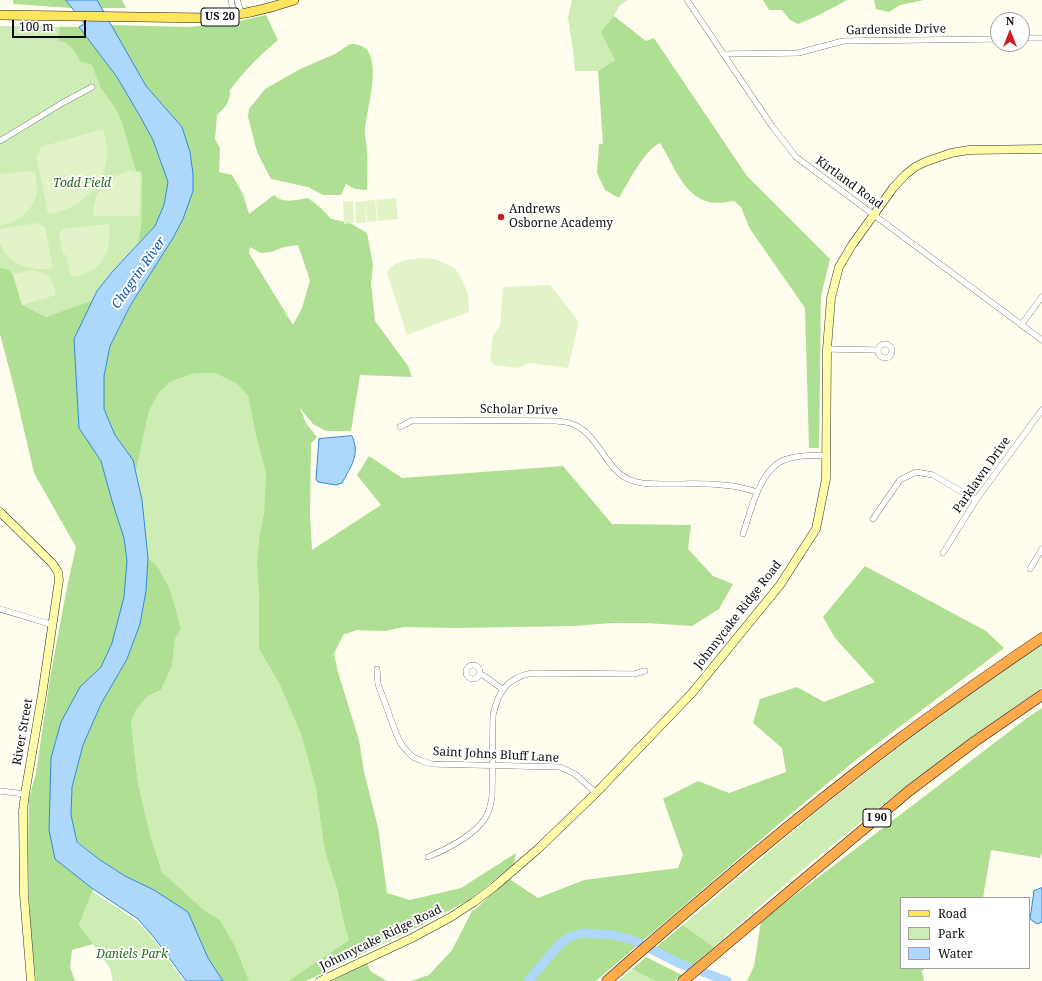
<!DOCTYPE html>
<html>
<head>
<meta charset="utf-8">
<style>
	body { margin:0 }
	#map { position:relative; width:1042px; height:981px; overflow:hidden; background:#fffdee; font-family:"Noto Serif",serif }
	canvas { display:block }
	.legend { position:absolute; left:900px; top:897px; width:130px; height:72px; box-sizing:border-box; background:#fff; border:1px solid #9f9f9f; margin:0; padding:5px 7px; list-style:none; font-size:12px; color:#0e0e0e }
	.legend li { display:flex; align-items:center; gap:8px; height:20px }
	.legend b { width:20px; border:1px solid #9f9f9f }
	.north { position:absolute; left:990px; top:12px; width:40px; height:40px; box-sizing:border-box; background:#fff; border:1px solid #9f9f9f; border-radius:50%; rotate:0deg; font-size:11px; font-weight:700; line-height:16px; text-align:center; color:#0e0e0e }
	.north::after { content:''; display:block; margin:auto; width:14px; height:18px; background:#c91f1a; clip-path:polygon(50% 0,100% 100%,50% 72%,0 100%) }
	.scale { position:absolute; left:12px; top:20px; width:74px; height:18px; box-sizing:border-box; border:2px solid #0e0e0e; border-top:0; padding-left:5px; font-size:12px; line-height:14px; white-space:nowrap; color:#0e0e0e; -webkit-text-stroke:3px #fff; paint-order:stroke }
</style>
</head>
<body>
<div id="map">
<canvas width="1042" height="981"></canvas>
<ul class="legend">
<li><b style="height:5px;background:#ffe45e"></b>Road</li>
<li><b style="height:11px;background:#cdedb4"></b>Park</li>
<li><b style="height:11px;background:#aed8fb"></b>Water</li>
</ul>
<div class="north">N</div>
<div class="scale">100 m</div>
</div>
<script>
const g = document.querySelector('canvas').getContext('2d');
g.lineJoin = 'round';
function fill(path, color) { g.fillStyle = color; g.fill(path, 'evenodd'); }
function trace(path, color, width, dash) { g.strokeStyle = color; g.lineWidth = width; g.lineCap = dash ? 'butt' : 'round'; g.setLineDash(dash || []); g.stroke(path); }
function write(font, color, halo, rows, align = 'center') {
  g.font = font + ' "Noto Serif",serif'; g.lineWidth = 4; g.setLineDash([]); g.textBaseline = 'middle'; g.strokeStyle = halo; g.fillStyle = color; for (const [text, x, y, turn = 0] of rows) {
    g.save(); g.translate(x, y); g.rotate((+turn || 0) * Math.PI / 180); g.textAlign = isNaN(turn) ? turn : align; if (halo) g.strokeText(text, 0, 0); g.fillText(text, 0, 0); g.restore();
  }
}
fill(new Path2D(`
	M572,0H628L619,6L614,16L602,32L615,60L598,71H575L573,50L568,18Z
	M0,26L79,27L141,118L155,226L113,271L97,291L93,300L0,334Z
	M195,373H215L237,384L248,396L256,436L266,473L264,513L259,538L257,563L259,598V649L279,683L301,734L316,788L343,920L349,940L288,981H249L235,946L220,920L204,910L162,872L150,834L138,783L131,722L136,710L148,696L161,690L172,666L175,639L181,629L157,566L148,558L142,500L136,471L149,411L158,394L170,382Z
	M1042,645V688C927,766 818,853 714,947L683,925C727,888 771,850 815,813C888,754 963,697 1042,645Z
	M92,891L137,921L155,941L184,981H113L110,968L79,925Z
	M632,969L655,981H618Z`), '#cdedb4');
fill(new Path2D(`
	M13,0H66L72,8L14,4Z
	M97,0H122L126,8H101Z
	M763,0H847L817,16L798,24L790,20L782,10H769Z
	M874,0H924L900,5L889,12L876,9Z
	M266,15L278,40C260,55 244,71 230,90C231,100 225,108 217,115L215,139L220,148L219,172L232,175L243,194L249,214L274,195C283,204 296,200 308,198L321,208L331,219L350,223L367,233L373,265L371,283L375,321L408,366L412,377L360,375L351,431H326L313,424L300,408L306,423L317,437L311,443L310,514L312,550L381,505L357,475L369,456L402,478L563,466L612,524L691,525L688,549L713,576L733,584L719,609L692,626L646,623H612L574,626L455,628L404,627L384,631L357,630L343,635L334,654L338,672L359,740L364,772L378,827L387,893L410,900L461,888L516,853L514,864L469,900L422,925L306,981H288L349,940L343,920L337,889L325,851L316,788L301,734L279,683L259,649V598L257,563L259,538L264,513L266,473L256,436L248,396L237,384L215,373H195L170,382L158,394L149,411L136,471L133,460L115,435L104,409V376L110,346L130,306L173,238L183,219L182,127L146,86L111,25L187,27L226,24ZM298,245L310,280L302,308L293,325L249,253L250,247L261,253L271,252L284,247Z
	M614,16L646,41L654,38L747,176L830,259L821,296L819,448H809L805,308L750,229L741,207L734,201C726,202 717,204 709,202C683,196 673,163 660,143C645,149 628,183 619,198L605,190L597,173L599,144H603L598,71L615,60L601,32Z
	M60,27H79L117,77L141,118L153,140L168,182L164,205L155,226L138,243C142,227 142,213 142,197C142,188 143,180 141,172L136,171L122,122L116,109L101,88L92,65L80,61C76,52 69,41 58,41Z
	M350,44C356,44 363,45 367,50C381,67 366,110 365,131C365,138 367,146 367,153C368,165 367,177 367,190L355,189L346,184L341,195H323L308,187L271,179L259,156L256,148L248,117L249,109L265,89L300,69L335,54Z
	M0,268L9,270L13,276L22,305L46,317L93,300L74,339L79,428L101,461L112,501L124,538L127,561L126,583L121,614L112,643L101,667L80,687L61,722L51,758L55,859L93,889L79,925L93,944L72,950L70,967L75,981H36L30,926L28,856L29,798L36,773L50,678L67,587L76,547L34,473L14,387L0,334Z
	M148,558L157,566L170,590L181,629L175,639L172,666L161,690L148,696L136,710L131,722L138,783L150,834L162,872L204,910L220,920L235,946L249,981H223L208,958L188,912L154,890L125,876L100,860L77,841L71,815L72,787L83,745L101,704L127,659L140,624L146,591Z
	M865,566L986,631L1004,648L857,759L787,817L596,981H411L429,975L452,950L472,911L477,908L508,878L538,898L584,880L678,868L683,855L663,799L698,781L729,793L786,772L782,748L753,723L760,699L797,687L824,702L875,682L835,638L823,617Z
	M1042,708V853L1040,858L991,850L983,898H901V968H926L922,971L924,981H747L754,966L761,921L1027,718Z
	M683,925L714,947L693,965L655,948Z
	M646,957L682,975L675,981H655L632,969Z
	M367,962L370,971L387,981H332Z`), '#afdf92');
fill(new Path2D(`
	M103,129C106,140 109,151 106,163C100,191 75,211 48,214L36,155H39V151L41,147Z
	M30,171L35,173C36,179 37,185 37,191C35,209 17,224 0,225V174Z
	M129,171L141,172L139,216H93C94,191 105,178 129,171Z
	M396,198L398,219L378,221L376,200Z
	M375,200L377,221L367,222L365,201Z
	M353,201L354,223L344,224L343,202Z
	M365,201L366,223H356L355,202Z
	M37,223L45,227L53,268C34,273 5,264 0,242C0,238 0,233 0,229Z
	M109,224C111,254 104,270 74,277L70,274L66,255L63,254L59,234L62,229Z
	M423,258L435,259L453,267L459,273L468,294L469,312L407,335L387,273C395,259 408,260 423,258Z
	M33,270C51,275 52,276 56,295L22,305L13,274Z
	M550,285L579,322L568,368L529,363L518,368L494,365L490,359L493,336L500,326L503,287Z`), '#e1f3c7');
const water = new Path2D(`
	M66,0H97L146,86L182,127L190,152L193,174V191L183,219L173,238L130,306L110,346L104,376V409L115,435L133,460L142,500L148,558L146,591L140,624L127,659L101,704L83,745L72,787L71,815L77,842L100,860L125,876L154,890L188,912L208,958L223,981H186L156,940L138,919L93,889L55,859L49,830L51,758L61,722L80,687L101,667L112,643L124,597L127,561L124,538L112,501L101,461L79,428L74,339L97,291L113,271L155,226L164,205L168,182L153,140L141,118L117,77L79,27L84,24Z
	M352,436C361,455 350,467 342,483L336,485L318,482L316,479L319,439Z
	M1042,888V922L1037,924L1030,919L1034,891Z`);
fill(water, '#aed8fb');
trace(water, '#2f88d9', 1);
trace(new Path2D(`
	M528,981L559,945L569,937L583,933L613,935L633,940L678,963L727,981`), '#aed8fb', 9);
const street = new Path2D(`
	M231,0L234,16
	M237,0L242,15
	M687,0L772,126L796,157L1042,340
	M1022,38H1042
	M723,54L798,53L843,41L998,39
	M0,141L64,102L92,87
	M1021,325L1042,297
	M878 351a7 7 0 1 1 14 0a7 7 0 1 1-14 0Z
	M827,349L878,350
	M400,427L413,420L557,421C563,422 570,422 575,425C598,435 607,471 630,480C643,485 657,484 670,484C699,484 729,482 757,492
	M873,519L900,480L916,472L933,475L976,500
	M743,534C751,510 760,467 787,459C799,455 813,455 827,456
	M943,553L976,500L1042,410
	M1030,569L1042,549
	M0,609L53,625
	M466 672a7 7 0 1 1 14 0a7 7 0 1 1-14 0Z
	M377,669L378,684L396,733L401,744L407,751L413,757L422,761L432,764L560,767L575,774L596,793
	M480,674L486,677L502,689
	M0,791L25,794
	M428,857C447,849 477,834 487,815C490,809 491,803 492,797L493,715C498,692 507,678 532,673L634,674L645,671`);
const secondary = new Path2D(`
	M0,512L52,563L58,572L59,580L42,695L25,794L23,811L24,895L31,981
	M320,981L412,938L451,917L474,902L495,886L538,849L596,793L692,693L780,585L816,529L826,479L827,349L831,298L839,267L852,245L893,188L905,175L915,167L925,162L951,153L969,150L1042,149`);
const primary = new Path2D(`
	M0,15L208,18C238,16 265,10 294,0`);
const highway = new Path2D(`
	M607,981C700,899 795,818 894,743C942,707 992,672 1042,638
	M683,981L909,791L974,742L1042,695`);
trace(street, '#414141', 6);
trace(secondary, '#303030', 9);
trace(primary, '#1f1f1f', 10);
trace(highway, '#1f1f1f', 11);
trace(street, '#fff', 5.5);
trace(secondary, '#fffca9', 8);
trace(primary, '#ffe45e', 9);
trace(highway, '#ffab4c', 10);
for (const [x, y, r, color] of [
	[501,217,4,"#c91f1a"]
]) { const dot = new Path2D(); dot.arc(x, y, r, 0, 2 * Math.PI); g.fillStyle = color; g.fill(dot); trace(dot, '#fff', 1.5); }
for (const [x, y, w] of [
	[220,17,38],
	[877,818,28]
]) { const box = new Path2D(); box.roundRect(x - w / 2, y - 9, w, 18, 3); g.fillStyle = '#fff'; g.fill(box); trace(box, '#0e0e0e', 1); }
write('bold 11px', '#0e0e0e', null, [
	["US 20",220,17],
	["I 90",877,818]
]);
write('12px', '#0e0e0e', '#fff', [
	["Gardenside Drive",896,30,-1],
	["Kirtland Road",849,183,36],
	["Scholar Drive",519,410,1],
	["Parklawn Drive",982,475,-55],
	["Johnnycake Ridge Road",738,615,-52],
	["River Street",23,732,-80],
	["Saint Johns Bluff Lane",496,755,3],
	["Johnnycake Ridge Road",381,938,-26]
]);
write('italic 12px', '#236b18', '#fff', [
	["Todd Field",82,184],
	["Daniels Park",132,955]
]);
write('12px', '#0e0e0e', '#fff', [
	["Andrews",509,210],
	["Osborne Academy",509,224]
], 'left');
write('italic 13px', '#0c59aa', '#fff', [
	["Chagrin River",139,273,-55]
]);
</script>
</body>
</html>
